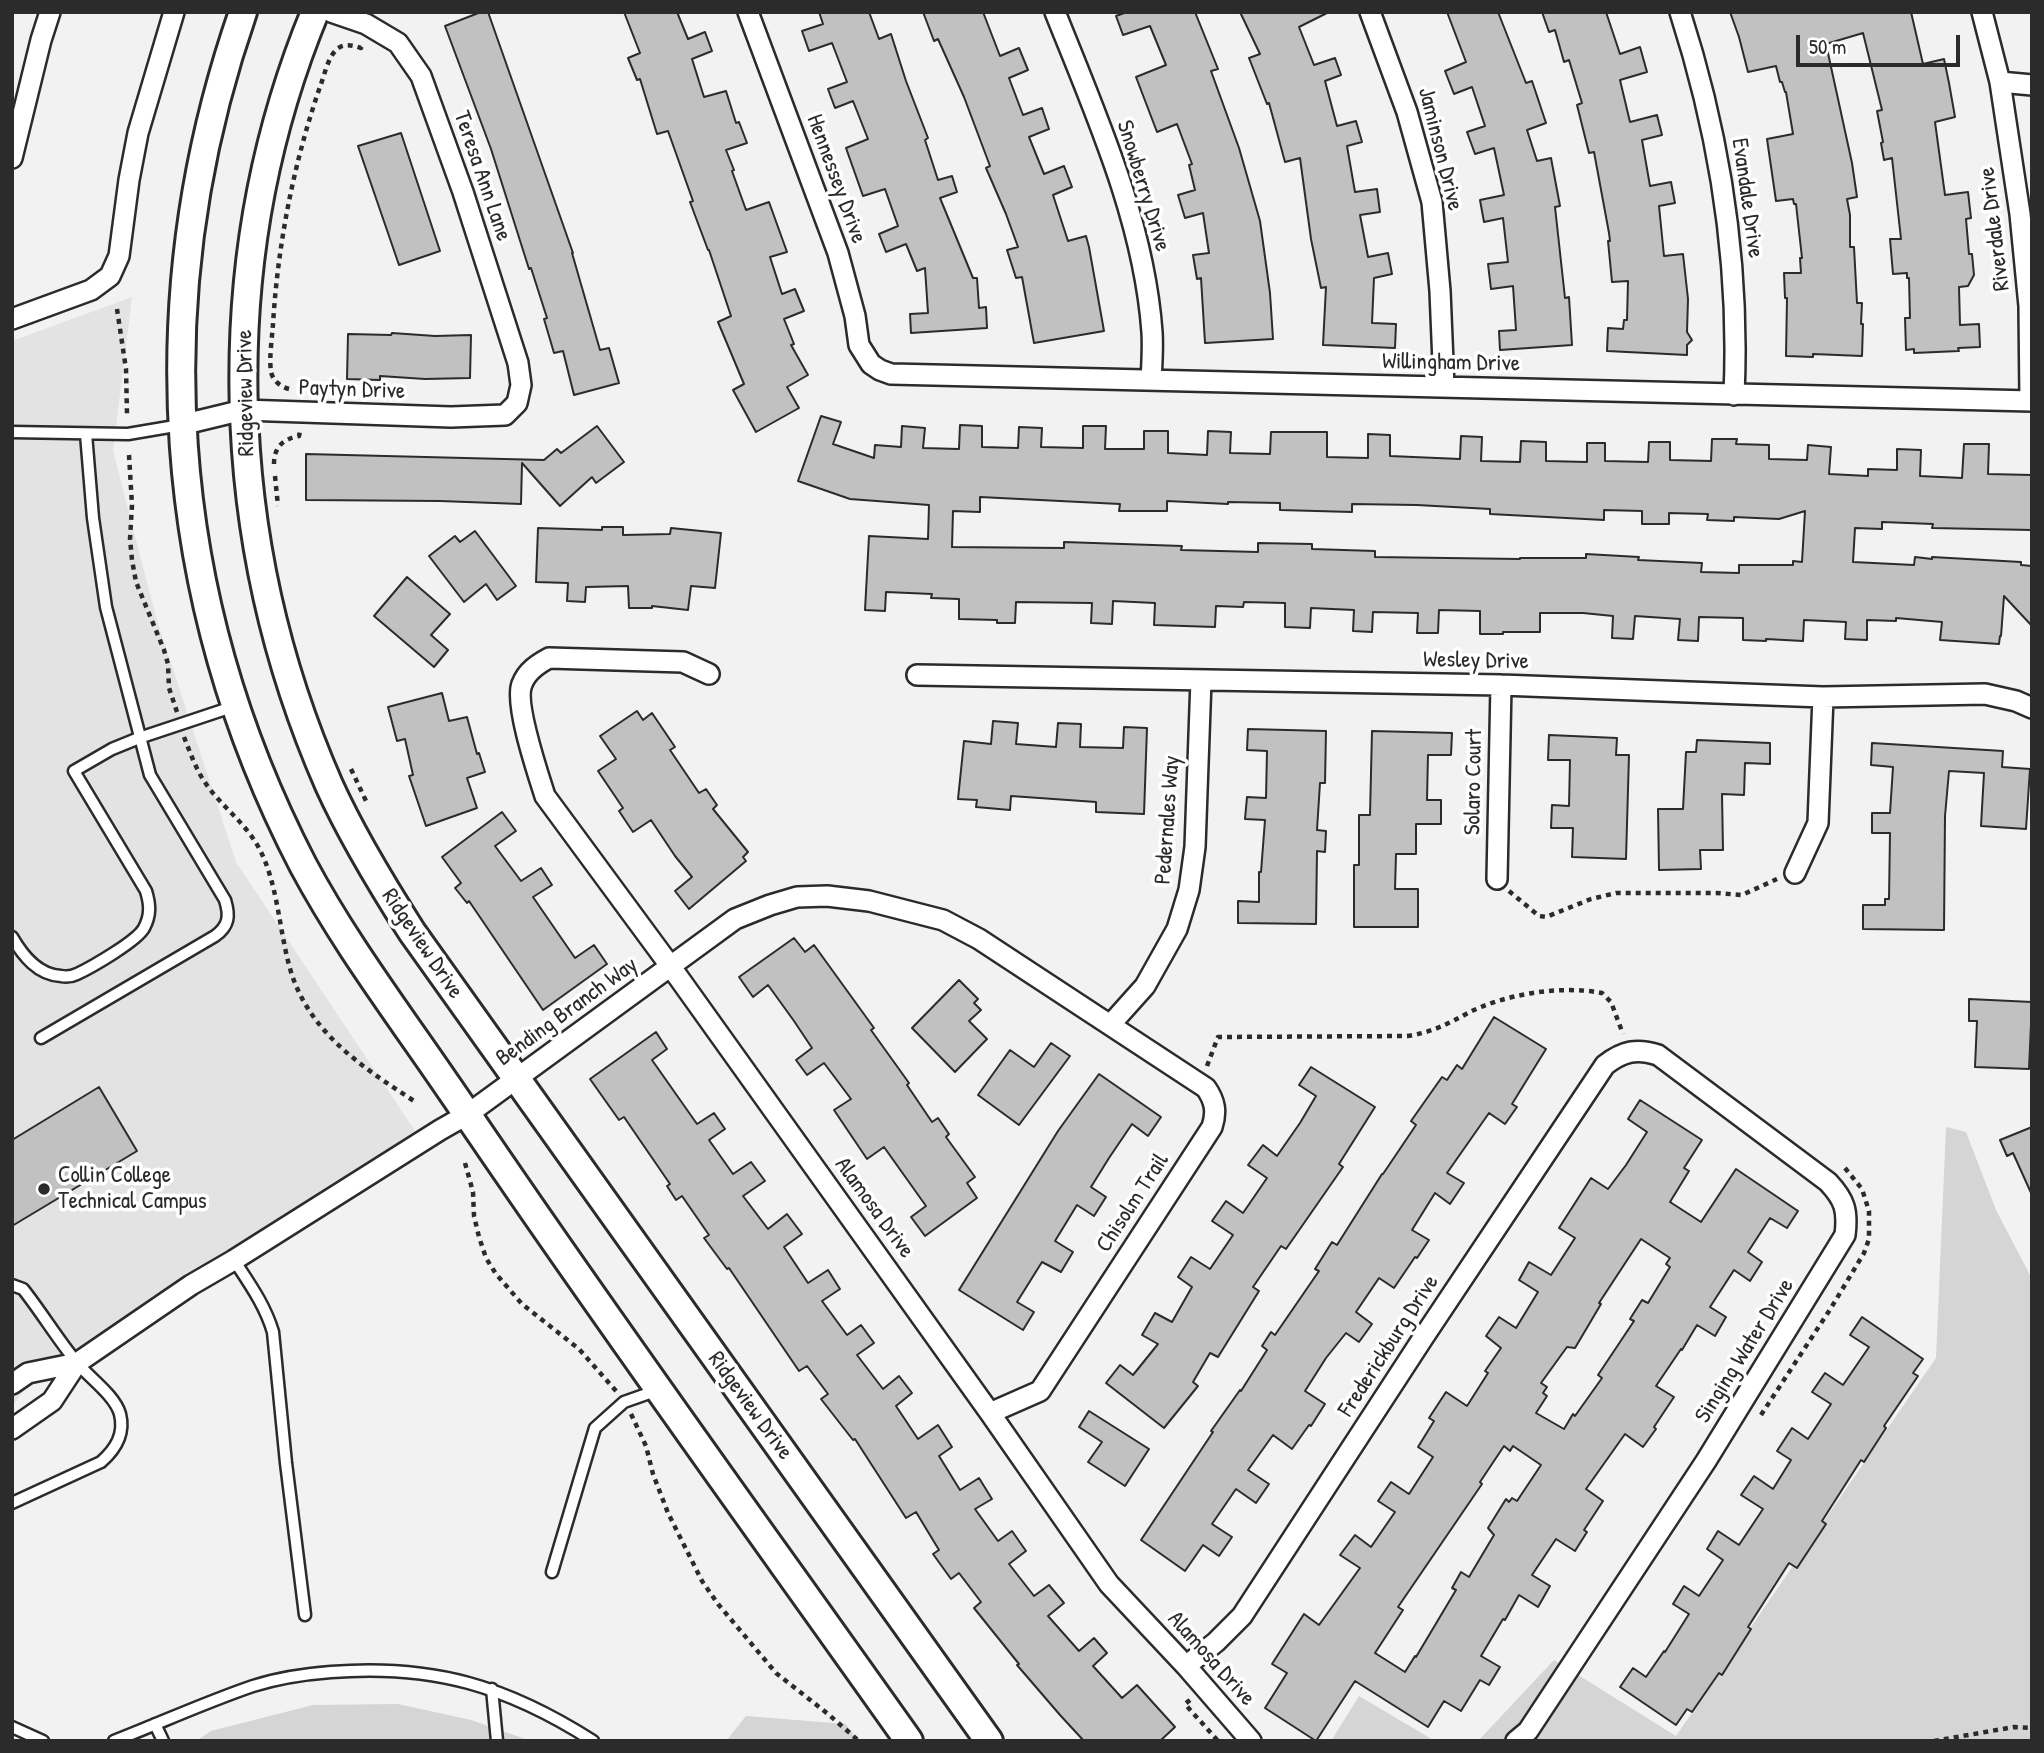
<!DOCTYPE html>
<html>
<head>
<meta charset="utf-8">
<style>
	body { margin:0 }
	#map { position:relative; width:2044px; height:1753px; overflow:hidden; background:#f2f2f2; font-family:"Patrick Hand",sans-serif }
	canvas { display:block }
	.frame { position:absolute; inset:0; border:14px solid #2b2b2b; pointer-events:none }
	.scale { position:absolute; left:1796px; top:35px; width:164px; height:32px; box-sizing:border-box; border:4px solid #2b2b2b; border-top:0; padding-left:9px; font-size:21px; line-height:24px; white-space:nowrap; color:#2b2b2b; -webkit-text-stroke:5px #fff; paint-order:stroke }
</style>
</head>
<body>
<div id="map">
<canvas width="2044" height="1753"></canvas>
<div class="frame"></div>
<div class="scale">50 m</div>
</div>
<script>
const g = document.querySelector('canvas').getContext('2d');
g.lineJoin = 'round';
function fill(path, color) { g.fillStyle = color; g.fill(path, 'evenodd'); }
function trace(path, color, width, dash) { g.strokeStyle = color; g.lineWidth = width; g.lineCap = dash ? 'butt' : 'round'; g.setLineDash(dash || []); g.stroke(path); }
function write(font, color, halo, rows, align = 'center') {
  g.font = font + ' "Patrick Hand",sans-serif'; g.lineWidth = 7; g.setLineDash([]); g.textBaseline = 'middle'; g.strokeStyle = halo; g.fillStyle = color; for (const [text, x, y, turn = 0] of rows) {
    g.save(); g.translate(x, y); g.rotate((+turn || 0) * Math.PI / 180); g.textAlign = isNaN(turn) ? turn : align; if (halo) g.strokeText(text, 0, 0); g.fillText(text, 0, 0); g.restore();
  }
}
fill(new Path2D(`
	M132,297L113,451L156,617L236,862L427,1149L38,1371L12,1407V341Z`), '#e3e3e3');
fill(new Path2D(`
	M1946,1127L1966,1132L1996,1210L2032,1279V1741H1478L1554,1660L1676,1736L1936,1358Z
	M1359,1696L1435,1741H1331Z
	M398,1704L471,1720L531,1741H196L211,1731L313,1705Z
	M746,1716L846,1724L858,1741H726Z`), '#d5d5d5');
const building = new Path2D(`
	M481,12H488L573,253H572L600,350L609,348L619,383L574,395L563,351L554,353L544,319L547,318L531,268L529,269L491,149L445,26Z
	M624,12H677L688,39L705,32L712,51L692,59L704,97L726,91L736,123L739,122L747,143L726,150L734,170L732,171L746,210L769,202L787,252L770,257L782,294L795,289L804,311L784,319L794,344L791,345L808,375L787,387L799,408L756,432L733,390L744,384L718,322L731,316L709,250H708L690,202L693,201L668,131L657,134L640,79L637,80L628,58L640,53Z
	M819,12H869L879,39L891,34L906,81L928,138L925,140L938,180L952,176L957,192L940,198L973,278H977L979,308L986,307L987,328L911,333L910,314L928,313L925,268L917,271L906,244L886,252L879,234L898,226L885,189L863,196L846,148L868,139L853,101L835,108L828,89L847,82L832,43L809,51L802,31L823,24Z
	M923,12H983L1000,56L1019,48L1028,70L1009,78L1023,115L1042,108L1049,129L1029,137L1044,174L1064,166L1072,187L1053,195L1068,241L1086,236L1089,247L1104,331L1034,343L1022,277L1016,278L1007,250L1018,247L1006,214L986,168L990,166L964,97L938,39L934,41Z
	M1127,12H1195L1218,69L1211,71L1239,148L1260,221L1270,293L1273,339L1205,343L1201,278L1197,279L1193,255L1209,253L1203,213L1185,218L1178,195L1195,190L1189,165L1192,164L1177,124L1157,132L1136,77L1166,65L1150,26L1123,35L1116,16Z
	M1240,12H1329L1299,27L1314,65L1335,58L1341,75L1325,81L1337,126L1356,121L1362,142L1347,146L1355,192L1377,189L1380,212L1360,215L1368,257L1388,253L1392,274L1374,278L1372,323L1396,324L1395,348L1323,345L1326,287L1321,288L1311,239L1300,158L1285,162L1269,103L1267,104L1249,58L1260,54Z
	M1447,12H1498L1526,83L1532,81L1546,123L1527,130L1537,161L1551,158L1560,206L1555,207L1565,298L1569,297L1572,345L1500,350L1499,331L1516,330L1513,286L1491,289L1488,264L1508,262L1503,218L1484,222L1480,200L1504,195L1494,148L1475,154L1467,132L1485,126L1472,87L1454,94L1445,71L1466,62Z
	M1542,12H1606L1620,54L1640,47L1647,72L1620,80L1630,122L1657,115L1662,135L1642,140L1650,186L1671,182L1675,203L1659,206L1664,256L1683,254L1688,299L1687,332L1692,340L1687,345V355L1607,351L1608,328L1623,329L1624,320H1627L1628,281L1612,282L1608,241H1610L1609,233L1594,152L1589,153L1577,105L1582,103L1569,60L1564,62L1555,30L1549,32Z
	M1730,12H1911L1923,64L1944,59L1949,83L1955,117L1935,122L1945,195L1968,192L1971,218L1966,219L1969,254H1972L1974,275L1968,286L1959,287L1960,325L1979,324L1980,347L1958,348L1959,351L1914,353V349L1906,350L1905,318H1910L1909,278H1907V273L1893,274L1890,239H1901L1892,158L1884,160L1881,143L1883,142L1877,111L1882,110L1863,33L1826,44L1852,163L1857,197L1847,199L1850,215V247H1854L1857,303H1862L1861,324H1863L1862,356L1813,354V357L1786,356L1787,298H1785L1784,273H1801L1800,258H1802L1796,204H1794L1793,199L1776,201L1767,139L1793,134L1786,92H1785L1782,82H1780L1776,66L1748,72L1739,37Z
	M401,133L440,251L399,265L358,146Z
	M392,333L435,336L471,335L470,378L425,379L380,376V380L347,379L348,334L391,335Z
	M821,416L841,422L833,444L874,458L875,445L901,447L902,426L925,428L923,448L959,449L960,425L982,426V447L1018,448L1019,427L1042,428L1041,447L1083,448V426H1106L1105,449H1144V431H1168V453L1207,455L1208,431L1231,432L1230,453L1270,454L1271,432H1327V457L1368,458V434L1390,435V456L1460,459L1461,436L1482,437L1481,461L1520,462L1521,441L1546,442V461L1587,462V443H1605V461L1648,462L1649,442H1670V460L1711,461L1712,439H1737L1736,444L1769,445V459L1807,460L1808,445L1831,447L1829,474L1868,476V469L1897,470V449L1921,450L1920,476L1962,478L1964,444H1989L1988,474L2032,475V530L1932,528L1933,524L1882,522V529L1855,528L1853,562L1914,565L1915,557L1932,559V557L2021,562V565L2032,566V626L2004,596L2001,636H2000L1999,644L1940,640L1942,622L1896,618V621L1867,620V640L1845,639L1846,622L1804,620L1803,641L1766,639V641L1743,640V618L1699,617L1698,641L1678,640L1680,619L1635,616L1633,639L1612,638L1613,616L1583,613H1540V632H1503V634H1480V611L1439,610L1438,633H1417L1418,613L1373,612L1372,632L1353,631L1354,610L1311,608L1310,628L1285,627V603L1244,602L1243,607L1216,606L1215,627L1154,625L1155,603L1113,601L1112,624L1091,623L1092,603L1016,602L1015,623H997V620L959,619V599L931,598L932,594L886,592L885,611L865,610L869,536L928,539L929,505L850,499L798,481ZM980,497L1120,504L1119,511H1167V501L1228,504V502L1280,503V510L1352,512V504L1417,505L1490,509V514L1604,520V510L1642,511V524H1669V513L1708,514L1707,520L1734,521V517L1779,519L1805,511L1802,562L1793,561V565H1739V573L1701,572L1702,563L1638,560L1639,557L1586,554V558H1520V559L1375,557V551L1312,549V544L1258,543V552L1181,550L1182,546L1064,542V548L952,547L953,511L980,512Z
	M597,426L624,462L596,483L592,477L560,506L522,463L521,504L440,501L306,500V454L544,460L557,449L561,453Z
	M602,527H623V535L670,534L671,528L721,533L715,588L691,586L688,610L652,606V608H629L628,586L586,587L585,602L567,601L568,583L536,582L538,528L602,530Z
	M475,531L516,586L497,600L486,584L464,602L429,556L455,536L460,542Z
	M407,577L450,614L431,635L448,650L434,667L374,616Z
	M442,693L449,721L467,717L477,754L479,753L485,772L467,778L477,808L426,826L409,776L413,775L405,739L397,741L388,707Z
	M637,711L643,720L652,713L675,747L670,750L699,793L706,789L717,805L713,809L748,852L743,857L746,861L689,909L675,891L692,877L675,856L651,820L633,832L619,811L623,808L598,771L616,759L600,736Z
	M993,721L1018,723L1016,744L1056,747L1058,723L1081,724L1080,747L1123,748L1124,727L1147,728L1144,814L1096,812V802L1011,796L1010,810L976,807L977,800L958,799L964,741L991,744Z
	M1248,729L1326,731L1325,783H1320L1317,830L1326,831L1325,852L1317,851L1316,924L1238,923V901L1259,902V872H1261L1265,820L1245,819L1247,797L1266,798L1267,751L1247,750Z
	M1372,731L1452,733L1451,755H1428L1427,800H1441V824H1416V854H1396L1395,889H1418V927H1354V865H1359V815H1370Z
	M1549,735L1617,738L1616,755H1629L1626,859L1572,857L1573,828H1551L1552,805L1569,806L1570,760H1548Z
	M1697,740L1770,743V764L1745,763L1744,795L1722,794L1723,850H1700L1701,869L1659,870L1658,809H1683L1686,752H1696Z
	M1872,743L2003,751L2002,767L2030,769L2026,829L1981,826L1984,773L1949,771L1945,816L1944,930L1863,929V905H1885V899H1889L1890,833H1872V813H1890L1893,767L1871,765Z
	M502,812L516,831L495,846L521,881L541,868L552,885L533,897L575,958L594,945L607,964L543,1010L469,901L467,903L455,888L461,883L442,857Z
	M794,938L805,952L814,945L874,1028L871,1030L909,1083L907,1085L932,1122L938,1118L949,1134L946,1137L975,1177L967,1183L977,1198L925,1236L911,1217L926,1206L884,1147L867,1159L834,1110L851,1099L824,1063L807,1075L796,1060L812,1048L794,1021L768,985L753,997L739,977Z
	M959,980L978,999L974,1003L981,1010L969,1021L987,1039L955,1072L912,1028Z
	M1969,999L2032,1002L2029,1069L1975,1067L1977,1021H1969Z
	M1494,1017L1546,1049L1512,1104L1517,1107L1505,1124L1489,1113L1447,1173L1464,1183L1450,1204L1435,1193L1412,1230L1429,1240L1417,1258L1415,1257L1394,1288L1379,1278L1356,1312L1372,1324L1359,1342L1346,1333L1326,1358L1305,1391L1325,1404L1311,1426L1309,1425L1292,1449L1273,1435L1248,1470L1269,1484L1256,1503L1236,1489L1212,1524L1232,1537L1219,1556L1203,1545L1185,1571L1141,1540L1213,1432L1211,1431L1240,1390L1241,1391L1267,1350L1262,1346L1271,1332L1275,1335L1319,1271L1315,1269L1332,1242L1337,1245L1382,1174H1383L1416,1125L1411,1121L1442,1077L1447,1080L1457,1065L1462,1069Z
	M656,1032L667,1049L652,1060L697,1124L714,1113L725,1129L709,1140L733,1174L751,1162L765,1181L743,1196L768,1229L787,1214L802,1234L784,1247L808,1283L828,1270L840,1289L822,1301L847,1335L861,1325L874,1343L857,1355L883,1389L899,1376L912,1393L896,1406L918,1439L938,1425L952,1447L939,1456L960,1490L979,1478L992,1499L975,1509L998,1541L1012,1531L1026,1551L1009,1564L1034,1596L1049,1585L1064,1603L1048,1616L1079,1651L1094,1638L1107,1653L1093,1666L1122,1698L1137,1685L1175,1727L1160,1741H1084L1060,1715L1017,1665L1019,1664L974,1608L981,1602L959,1573L951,1579L933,1554L939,1550L916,1512L906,1518L855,1439L853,1440L821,1399L828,1394L807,1366L799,1371L729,1268L727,1269L704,1238L709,1235L682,1196L676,1200L667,1186L670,1184L624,1117L619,1120L590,1079Z
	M1051,1043L1070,1056L1019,1125L978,1095L1010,1050L1034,1067Z
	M1311,1067L1375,1107L1339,1164L1343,1167L1286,1249L1281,1246L1253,1287L1259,1291L1218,1357L1210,1353L1193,1382L1198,1386L1164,1428L1106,1383L1120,1365L1133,1375L1158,1344L1142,1335L1155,1313L1172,1322L1192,1287L1178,1277L1191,1257L1210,1269L1233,1235L1212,1221L1226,1201L1243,1213L1267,1178L1248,1165L1263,1145L1277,1156L1300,1123L1316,1096L1299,1085Z
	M1099,1074L1161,1117L1148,1136L1132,1124L1109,1158L1091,1187L1106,1197L1094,1216L1077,1205L1055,1241L1073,1252L1061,1272L1042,1262L1017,1302L1034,1312L1023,1330L959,1290L1058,1131Z
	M99,1087L137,1151L12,1226V1140Z
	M1640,1100L1702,1140L1684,1168L1689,1171L1670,1202L1701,1222L1736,1169L1798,1211L1787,1228L1770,1218L1748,1252L1762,1262L1750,1281L1734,1270L1710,1307L1726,1317L1715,1336L1697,1325L1682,1350L1681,1349L1656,1386L1674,1397L1654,1427L1656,1429L1643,1447L1625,1434L1586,1489L1603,1501L1584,1530L1587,1532L1575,1551L1556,1539L1532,1575L1550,1586L1538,1607L1519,1595L1505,1620L1503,1619L1481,1656L1500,1667L1489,1685L1480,1680L1461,1711L1444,1701L1428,1727L1355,1681L1316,1741L1265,1708L1287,1673L1272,1664L1304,1614L1319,1625L1360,1568L1340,1555L1355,1535L1371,1547L1395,1512L1378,1501L1391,1482L1409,1494L1433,1457L1418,1447L1434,1421L1429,1418L1446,1392L1467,1406L1488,1373L1485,1371L1501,1348L1486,1336L1499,1317L1516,1328L1538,1292L1519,1280L1529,1262L1551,1275L1575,1238L1559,1228L1591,1178L1608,1189L1626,1165L1647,1132L1628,1119ZM1641,1239L1670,1258L1666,1264L1670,1267L1648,1303L1642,1300L1630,1319L1634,1321L1598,1375L1602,1378L1575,1416L1573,1414L1564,1429L1536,1413L1547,1396L1543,1393L1547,1387L1541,1383L1567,1347L1575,1348L1601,1304L1599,1303ZM1504,1446L1510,1451L1513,1446L1541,1465L1517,1501L1512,1498L1509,1502L1506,1499L1488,1528L1494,1535L1469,1577L1461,1572L1452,1588L1456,1590L1416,1657L1415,1656L1405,1672L1375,1653L1403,1610L1398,1607L1482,1484L1480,1482Z
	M2032,1127V1195L2013,1153L2007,1156L2000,1140Z
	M1862,1317L1923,1359L1913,1373L1918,1376L1884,1426L1886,1428L1864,1462L1861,1460L1822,1521L1826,1524L1797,1568L1789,1563L1748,1627L1751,1629L1722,1675L1719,1673L1692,1712L1687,1709L1676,1725L1620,1687L1633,1668L1646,1677L1664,1651L1665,1652L1689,1614L1673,1604L1684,1586L1699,1596L1723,1560L1707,1549L1718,1531L1739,1545L1763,1509L1741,1495L1754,1476L1773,1489L1791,1460L1777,1451L1792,1428L1808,1439L1831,1404L1812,1392L1825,1373L1843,1385L1869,1347L1850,1335Z
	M1089,1411L1149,1449L1125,1486L1088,1462L1102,1442L1079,1427Z`);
fill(building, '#c1c1c1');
trace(building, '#2b2b2b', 2);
const service = new Path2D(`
	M12,432L128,434L181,425
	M12,937C23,956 38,975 61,976C66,977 73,976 77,974C92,967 137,941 144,928C151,915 150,904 146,891L74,771L112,749L139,738L235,706
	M41,1038L215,936C229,926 230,916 225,900L150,775L106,607L93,518L86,434
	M234,1260C249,1283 265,1305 273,1332L286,1463L305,1615
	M12,1285L23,1289C42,1313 58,1340 78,1364C91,1379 115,1396 120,1414C125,1434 116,1449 101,1462L12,1503
	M552,1572L595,1428L624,1402L658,1390
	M492,1689L497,1741
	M155,1724L163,1741
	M12,1727L43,1741
	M114,1741C160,1723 206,1702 253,1686C278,1678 305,1674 331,1672C433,1664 507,1686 593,1741`);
const minor = new Path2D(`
	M748,12L838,253L855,316L859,345L871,364L880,370L891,374L2032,401
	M1055,12C1096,115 1144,221 1152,332C1153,348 1152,364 1151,380
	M1370,12L1407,112L1432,202L1440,291L1444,387
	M1680,12C1720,136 1740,265 1734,395
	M1982,12L2000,82L2020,214L2029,306L2030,400
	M2000,82L2032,85
	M12,158L41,40L50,12
	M12,319L91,290L110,276L119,256L129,180L138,133L174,12
	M181,425L243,410L451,417L505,415L517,403L521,385L518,363L463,192L421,76L398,43L366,24L331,12
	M709,674L683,662L549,658C538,664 527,671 522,684C514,703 538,774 545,796L671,967L990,1413L1109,1584L1186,1666L1251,1741
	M917,675L1501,685L1823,697L1985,694L2016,701L2032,708
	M1795,873L1818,823L1823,697
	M1497,879L1501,685
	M1111,1024L1145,986L1177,929L1189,890L1195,847L1201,680
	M77,1363L191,1285L234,1260L440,1130L468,1114L735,919L770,905L797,897L827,896L869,901L943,920L979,939L1206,1088C1215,1101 1217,1112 1212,1127L1040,1391L990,1413
	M12,1384L28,1373L77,1363L52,1401L12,1429
	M1186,1666L1216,1642L1242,1616L1423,1338L1605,1065C1623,1051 1637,1048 1658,1055L1828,1182C1845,1200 1848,1211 1845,1235L1706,1461L1528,1731L1516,1741`);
const secondary = new Path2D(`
	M243,12C144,297 164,597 303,865C334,923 371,976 408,1029C442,1077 475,1126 508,1174C639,1365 775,1552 909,1741
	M315,12C213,259 222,541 329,785C352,836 382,885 412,932L989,1741`);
trace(service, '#2b2b2b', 15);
trace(minor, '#2b2b2b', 24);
trace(secondary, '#2b2b2b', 32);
trace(new Path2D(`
	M117,309L126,369L127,414
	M289,389C281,387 273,381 271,372C269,357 272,339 273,324C278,243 294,161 321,84C325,73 328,58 336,50C343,43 352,45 361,48L363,42
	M129,455L132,505L130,539L132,560L136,582L164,650L168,664L169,688L177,712
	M274,464C274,447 283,439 299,436L300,431
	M275,476L278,506
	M184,737C190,752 195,767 204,781C221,807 247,823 261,852C277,885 279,925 288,961C304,1029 359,1065 414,1101
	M351,769L367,803
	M1509,891L1539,916L1546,917L1591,899L1616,893H1716L1742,895L1777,879
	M1207,1066L1218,1037L1407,1036C1430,1033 1448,1024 1468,1013C1505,994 1561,985 1602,993L1611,1002L1623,1034
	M465,1163L473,1192L474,1216L479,1237L486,1258L496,1274L522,1304L579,1349L617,1392
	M631,1414L646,1446L653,1474L668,1513L702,1581L718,1604L776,1673L828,1714L859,1741
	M1761,1415L1831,1308L1864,1253L1869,1239V1211L1862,1189L1845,1168
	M1190,1700L1185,1704L1218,1741
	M1934,1741L2014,1727L2032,1728`), '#2b2b2b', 4.5, [5, 5]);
trace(service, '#fff', 10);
trace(minor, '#fff', 19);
trace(secondary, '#fff', 26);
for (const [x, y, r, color] of [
	[44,1189,7,"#2b2b2b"]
]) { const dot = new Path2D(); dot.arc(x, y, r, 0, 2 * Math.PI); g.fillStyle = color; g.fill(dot); trace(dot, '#fff', 2.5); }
write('23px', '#2b2b2b', '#fff', [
	["Jaminson Drive",1440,149,76],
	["Teresa Ann Lane",482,176,71],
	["Hennessey Drive",836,179,70],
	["Snowberry Drive",1143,186,73],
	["Evandale Drive",1747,198,82],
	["Riverdale Drive",1995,229,-97],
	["Willingham Drive",1451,363,1],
	["Paytyn Drive",352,390,2],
	["Ridgeview Drive",246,393,-91],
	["Wesley Drive",1476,661,1],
	["Solaro Court",1474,782,-89],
	["Pedernales Way",1168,820,-86],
	["Ridgeview Drive",422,944,56],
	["Bending Branch Way",567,1012,-36],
	["Chisolm Trail",1133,1203,-57],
	["Alamosa Drive",874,1208,54],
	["Frederickburg Drive",1389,1346,-57],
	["Singing Water Drive",1745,1351,-58],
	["Ridgeview Drive",750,1406,54],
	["Alamosa Drive",1211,1659,48]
]);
write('23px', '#2b2b2b', '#fff', [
	["Collin College",58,1176],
	["Technical Campus",58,1202]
], 'left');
</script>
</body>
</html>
